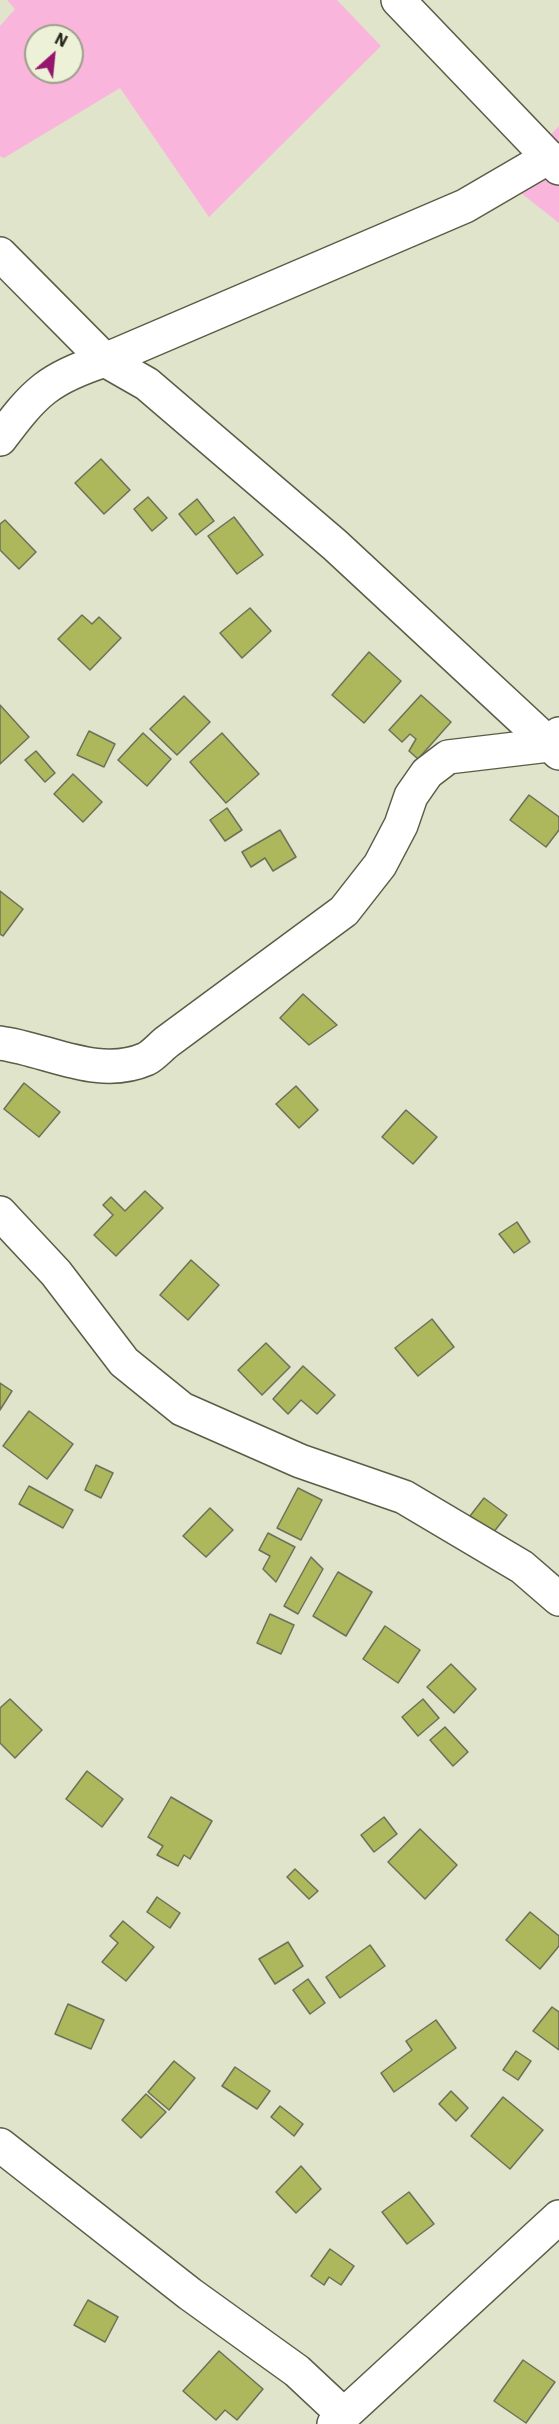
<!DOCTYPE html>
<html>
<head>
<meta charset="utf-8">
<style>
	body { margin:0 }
	#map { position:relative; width:559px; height:2424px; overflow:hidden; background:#e0e4ca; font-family:"IBM Plex Sans",sans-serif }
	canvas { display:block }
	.north { position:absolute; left:24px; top:24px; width:60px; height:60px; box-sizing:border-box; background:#edf1d7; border:2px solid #9b9f8b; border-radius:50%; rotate:27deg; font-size:16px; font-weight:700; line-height:24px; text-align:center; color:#212319 }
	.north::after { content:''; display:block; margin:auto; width:21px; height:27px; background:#96166e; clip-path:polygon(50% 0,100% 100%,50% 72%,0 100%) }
</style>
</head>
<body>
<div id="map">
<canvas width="559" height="2424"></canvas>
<div class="north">N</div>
</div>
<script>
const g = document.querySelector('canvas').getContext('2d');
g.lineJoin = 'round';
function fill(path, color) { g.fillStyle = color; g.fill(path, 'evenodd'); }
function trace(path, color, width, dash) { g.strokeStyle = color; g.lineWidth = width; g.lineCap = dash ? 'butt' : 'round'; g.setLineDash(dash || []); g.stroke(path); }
fill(new Path2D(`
	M7,0H337L381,46L209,217L120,88L4,158L0,156V26L15,9ZM36,36H72V72H36Z
	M559,126V223L507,182Z`), '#fab5dc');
const building = new Path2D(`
	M101,459L130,490L104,514L75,483Z
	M148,497L167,518L152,531L134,509Z
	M197,499L214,521L196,535L179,514Z
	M234,517L263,555L237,574L208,536Z
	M5,520L36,552L19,569L0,550V524Z
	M250,608L271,631L242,658L220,633Z
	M82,615L92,624L99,617L121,638L90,670L58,639Z
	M369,652L401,681L364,723L332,695Z
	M421,695L451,722L418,759L409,751L416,739L410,734L402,742L389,730Z
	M184,696L210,722L177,755L150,729Z
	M0,705L29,737L0,764Z
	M89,731L115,744L104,767L77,755Z
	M143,733L171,759L147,786L118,760Z
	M222,733L259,774L226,803L190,762Z
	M36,751L55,773L45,782L25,760Z
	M73,774L102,802L83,822L54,794Z
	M529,795L559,817V830L546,847L510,820Z
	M227,808L242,830L225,841L210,820Z
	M280,830L296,857L273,871L265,858L251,867L242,852Z
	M0,891L23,909L3,936L0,934Z
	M303,994L337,1025L309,1045L280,1018Z
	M24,1083L60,1112L39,1137L4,1109Z
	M296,1086L318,1110L299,1128L276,1104Z
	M406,1110L437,1137L413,1164L382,1137Z
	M145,1191L163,1208L116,1256L94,1235L113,1215L103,1205L111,1197L125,1211Z
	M517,1222L530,1242L514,1253L499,1234Z
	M191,1260L219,1285L188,1320L160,1295Z
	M432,1319L454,1347L418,1376L395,1348Z
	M266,1343L290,1367L262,1395L238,1370Z
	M303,1366L335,1395L317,1414L301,1400L288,1414L273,1399Z
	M0,1383L12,1391L0,1410Z
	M29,1411L73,1444L47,1479L3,1446Z
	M96,1465L113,1473L101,1498L85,1490Z
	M29,1486L73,1510L63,1528L19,1504Z
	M298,1488L322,1500L301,1540L277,1528Z
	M484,1498L507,1515L493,1533L470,1516Z
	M210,1508L233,1530L206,1557L183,1536Z
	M268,1533L295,1547L276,1582L263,1569L270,1556L259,1550Z
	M311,1557L323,1569L298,1614L284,1606Z
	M338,1572L372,1592L346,1636L313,1616Z
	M270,1614L294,1625L281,1654L257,1643Z
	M385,1626L420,1650L398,1683L363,1659Z
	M451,1664L476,1689L454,1713L427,1687Z
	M10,1699L42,1730L15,1758L0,1743V1708Z
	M423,1699L439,1718L418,1736L402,1717Z
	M445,1727L468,1752L453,1766L430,1740Z
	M87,1771L123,1799L102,1827L66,1799Z
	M171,1797L212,1821L190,1859L184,1855L178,1866L157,1855L163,1846L148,1837Z
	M384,1817L397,1834L374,1852L361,1835Z
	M420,1829L457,1865L425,1899L388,1862Z
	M295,1869L318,1891L309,1899L287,1877Z
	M157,1897L180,1913L170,1928L147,1912Z
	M530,1912L559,1936V1946L540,1969L506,1940Z
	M123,1921L154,1947L126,1981L102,1962L118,1943L110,1936Z
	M288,1942L303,1966L275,1984L259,1959Z
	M370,1945L385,1966L340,1998L326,1977Z
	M308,1979L325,2003L310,2014L293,1990Z
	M68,2004L104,2020L91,2049L55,2034Z
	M552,2007L559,2012V2050L533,2031Z
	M436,2020L456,2048L394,2092L381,2073L412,2050L406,2041Z
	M516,2051L531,2061L518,2080L503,2070Z
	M174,2061L195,2078L169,2110L148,2092Z
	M235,2067L270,2091L257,2109L222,2086Z
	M451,2091L468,2108L456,2121L439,2104Z
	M146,2094L166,2112L141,2138L122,2120Z
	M503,2097L543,2130L510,2169L471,2136Z
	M280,2106L303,2124L294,2136L271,2117Z
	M301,2166L321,2189L296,2213L276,2192Z
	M409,2192L434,2224L407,2244L382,2212Z
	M330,2249L354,2266L341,2285L329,2277L324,2285L311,2276Z
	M88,2300L118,2317L105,2342L74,2325Z
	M219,2351L263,2389L237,2420L225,2410L216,2420L183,2391Z
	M523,2360L555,2382L526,2423L494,2401Z`);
fill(building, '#adb75b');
trace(building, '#6e715a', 1.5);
const street = new Path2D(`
	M398,0L559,168
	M0,254L105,360L147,384L335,545L559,753
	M0,439C35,392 49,378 105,360L465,206L549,157
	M0,1043C47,1049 98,1080 146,1059C154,1055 161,1046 168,1041L344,911L380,865L401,825L411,796L427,773L448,757L549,745L559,734
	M0,1213L56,1273L124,1362L182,1409L300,1461L404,1497L522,1567L559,1599
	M0,2145L190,2294L297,2371L344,2415
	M334,2424L559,2217`);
trace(street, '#5a5d46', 36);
trace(street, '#fff', 33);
</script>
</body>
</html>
